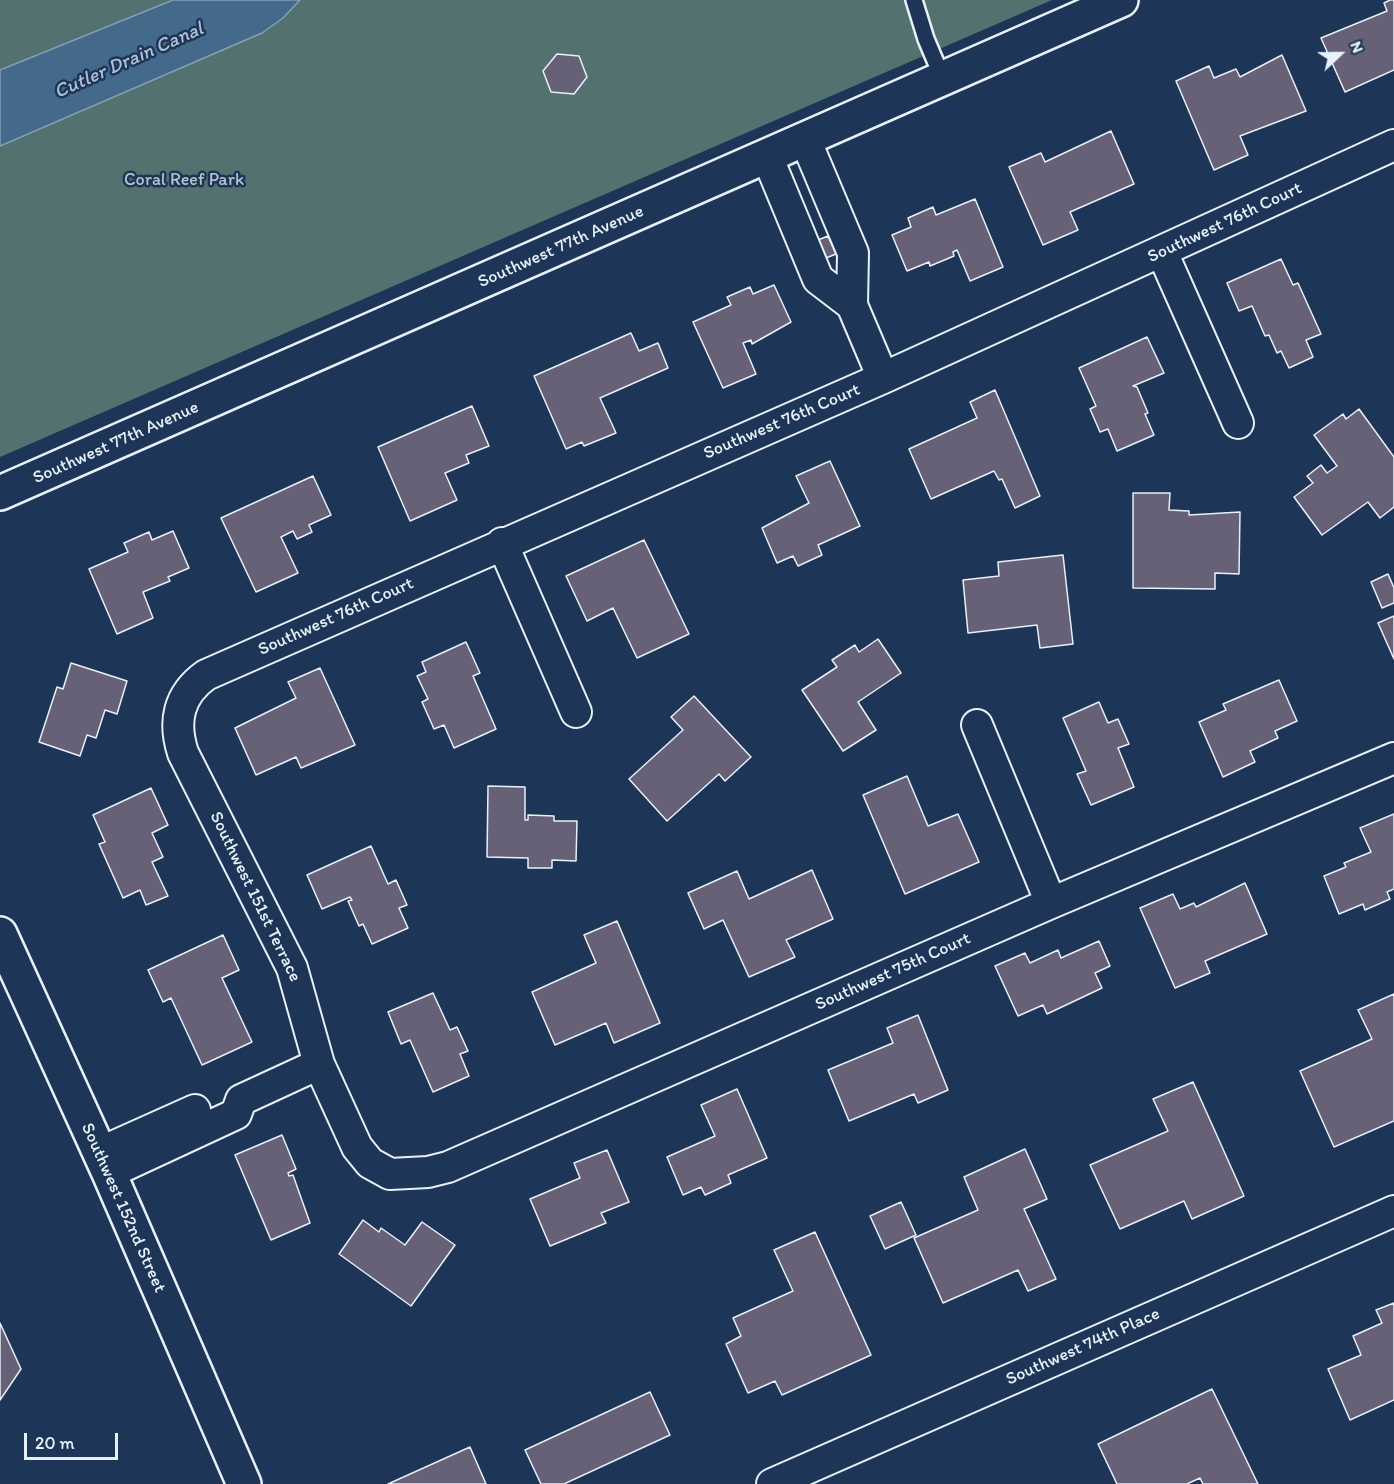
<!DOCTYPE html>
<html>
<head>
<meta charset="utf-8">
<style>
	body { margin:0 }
	#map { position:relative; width:1394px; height:1484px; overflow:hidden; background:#1d3557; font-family:Itim,sans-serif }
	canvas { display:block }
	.north { position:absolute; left:1310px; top:24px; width:60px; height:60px; -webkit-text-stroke:4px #1d3557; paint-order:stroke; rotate:68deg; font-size:16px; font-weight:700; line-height:24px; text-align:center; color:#e8f1f8 }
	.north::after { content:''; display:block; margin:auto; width:21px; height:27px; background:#e8f1f8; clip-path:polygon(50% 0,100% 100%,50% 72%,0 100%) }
	.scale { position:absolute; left:24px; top:1433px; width:94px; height:27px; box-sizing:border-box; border:3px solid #e8f1f8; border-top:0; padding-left:8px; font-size:18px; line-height:21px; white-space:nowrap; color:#e8f1f8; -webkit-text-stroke:4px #1d3557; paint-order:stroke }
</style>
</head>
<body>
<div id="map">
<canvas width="1394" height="1484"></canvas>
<div class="north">N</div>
<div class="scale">20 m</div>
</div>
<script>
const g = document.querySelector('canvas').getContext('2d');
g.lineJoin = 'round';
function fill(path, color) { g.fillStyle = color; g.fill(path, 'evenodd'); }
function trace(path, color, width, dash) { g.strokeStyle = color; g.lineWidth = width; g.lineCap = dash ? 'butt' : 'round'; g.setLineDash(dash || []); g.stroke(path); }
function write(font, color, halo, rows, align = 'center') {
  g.font = font + ' Itim,sans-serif'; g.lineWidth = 5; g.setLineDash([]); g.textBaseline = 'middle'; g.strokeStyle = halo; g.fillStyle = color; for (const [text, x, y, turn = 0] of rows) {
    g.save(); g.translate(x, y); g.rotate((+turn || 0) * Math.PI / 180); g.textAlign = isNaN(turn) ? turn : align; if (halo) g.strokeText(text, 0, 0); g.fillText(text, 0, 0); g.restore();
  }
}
fill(new Path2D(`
	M0,0H1052L0,457Z`), '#53716f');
const water = new Path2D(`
	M173,0H300L283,18L262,33L0,146V70Z`);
fill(water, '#436a8b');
trace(water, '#85a0b7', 1.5);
const building = new Path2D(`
	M1390,0H1394V70L1345,92L1321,38L1387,11L1384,3Z
	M557,54L579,56L587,77L574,94L551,92L543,71Z
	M1282,55L1306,111L1240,136L1248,155L1214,170L1176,81L1209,66L1214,78L1236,69L1240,77Z
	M1111,131L1134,184L1070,212L1078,230L1043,245L1009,167L1041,153L1045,162Z
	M975,199L1003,267L970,281L957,250L953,252L954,256L930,266L929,262L907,271L892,235L911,227L908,218L933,207L936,215Z
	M828,236L836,254L826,258L818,240Z
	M1281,259L1293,285L1298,283L1321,334L1306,340L1313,357L1289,368L1281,351L1277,353L1269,335L1265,336L1252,306L1239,311L1227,283Z
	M774,285L791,322L752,344L751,340L743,343L756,374L723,388L693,322L731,305L727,297L750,287L753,294Z
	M631,333L639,351L658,343L668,368L600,398L616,433L584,446L582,442L566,449L534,376Z
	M1147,337L1164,373L1133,386L1137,387L1148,413L1145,414L1154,435L1117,451L1108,429L1100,432L1090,409L1096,406L1079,368Z
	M995,390L1040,496L1015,508L1002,479L999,480L994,471L931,499L909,449L977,418L970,402Z
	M472,406L489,446L466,455L469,463L445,473L457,500L410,521L378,447Z
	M1359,409L1394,457V507L1380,518L1368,502L1322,535L1294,497L1313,483L1307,476L1321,465L1327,473L1337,466L1314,435L1343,414L1346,419Z
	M830,461L860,526L818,545L822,555L798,566L793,556L777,563L762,528L809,503L796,476Z
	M313,476L331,515L309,525L312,532L297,539L293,531L281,537L298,573L256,592L221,518Z
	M1133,493H1170L1169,510L1189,511V515L1240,512L1239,574L1215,573V589L1133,588Z
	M173,531L189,568L168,577L170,581L143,592L153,618L117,634L89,569L128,552L124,543L149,532L152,540Z
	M644,540L689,634L637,658L613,608L587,621L566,576Z
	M1063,555L1073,644L1040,648L1037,625L968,633L963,580L999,576L998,562Z
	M1388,574L1394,588V603L1382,608L1371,582Z
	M1394,616V659L1378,623Z
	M878,639L901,673L858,702L876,730L843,751L802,690L837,667L832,660L855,645L859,652Z
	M466,642L480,673L473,676L496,729L454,748L444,725L434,729L422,702L428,699L417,676L426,672L422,662Z
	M71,663L127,681L117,714L105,710L96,738L87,735L80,756L39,742L57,687L63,689Z
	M320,668L355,745L301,768L296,757L256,775L235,728L296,698L288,682Z
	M1279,680L1297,721L1275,731L1278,738L1250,751L1255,762L1223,777L1199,722L1226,710L1223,704Z
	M694,696L751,757L725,781L719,774L667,821L629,779L683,730L671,717Z
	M1099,702L1108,723L1118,719L1129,744L1118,748L1134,787L1091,805L1077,774L1086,771L1063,718Z
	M907,776L928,826L958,814L979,862L905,894L863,795Z
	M488,786L525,787V820H528V815L554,816V821H577L576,861L552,860V868H528V858L487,857Z
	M151,788L168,825L152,833L163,857L152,862L168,896L146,905L140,890L123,898L99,844L105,842L93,815Z
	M1394,814V889L1387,892L1390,899L1365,910L1363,904L1339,914L1324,876L1346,867L1344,863L1371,852L1360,828Z
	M371,846L388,884L396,880L407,905L399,908L408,928L372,944L363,924L359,926L348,901L352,900L350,897L322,909L307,875Z
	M812,870L833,919L786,940L795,957L749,977L723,920L704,929L688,893L737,871L749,899Z
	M1245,883L1267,934L1205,961L1210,973L1175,988L1140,908L1173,894L1180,909L1194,903L1196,907Z
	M617,921L660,1023L614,1043L606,1023L555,1045L532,992L596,963L584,935Z
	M223,935L239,970L222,978L252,1042L202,1065L171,998L163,1002L148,970Z
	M1099,941L1110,966L1095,973L1102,988L1047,1014L1043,1005L1018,1016L995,966L1025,953L1030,963L1058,950L1061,958Z
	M433,993L450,1030L457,1027L468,1051L460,1054L469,1076L433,1092L410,1040L401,1044L388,1012Z
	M1394,994V1121L1334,1147L1300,1071L1372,1039L1358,1010Z
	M918,1015L948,1090L918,1103L914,1094L849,1121L828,1070L893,1043L887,1028Z
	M1193,1082L1244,1196L1192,1219L1184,1201L1120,1229L1090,1165L1168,1131L1153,1099Z
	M737,1089L767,1158L728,1175L731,1183L705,1195L701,1187L683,1195L667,1157L715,1136L701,1105Z
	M282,1135L296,1169L288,1173L289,1176L293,1175L310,1223L271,1240L235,1155Z
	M1025,1149L1047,1199L1024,1209L1056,1279L1028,1291L1018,1270L943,1303L914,1238L978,1210L964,1177Z
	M607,1150L629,1202L601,1213L606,1223L550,1246L530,1199L580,1178L574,1163Z
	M901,1202L916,1235L885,1249L870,1216Z
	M363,1220L379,1232L381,1228L405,1245L422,1222L455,1245L411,1306L339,1254Z
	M815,1232L871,1355L782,1395L775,1381L748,1393L726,1344L741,1336L733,1318L793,1291L774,1250Z
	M1394,1303V1400L1350,1420L1328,1369L1361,1355L1353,1336L1382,1323L1376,1310Z
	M0,1323L21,1369L0,1400Z
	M1212,1389L1258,1484H1203L1200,1478L1187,1484H1117L1098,1444Z
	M650,1392L670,1435L564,1484H541L525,1450Z
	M470,1447L486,1484H388Z`);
fill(building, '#666176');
trace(building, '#e8f1f8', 1.5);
const service = new Path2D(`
	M914,0L926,39L942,77`);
const minor = new Path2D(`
	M805,139L853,253L852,305
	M1394,145L883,378L206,675C178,695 173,722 183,753L292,968L319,1064L357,1147L370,1163L390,1174L428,1172L448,1167L1051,903L1394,758
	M767,156L818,279L852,305L883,378
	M1162,252L1238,423
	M502,543L576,712
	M977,725L1051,903
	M99,1153L195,1110
	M109,1173L236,1114L241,1100L319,1064
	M772,1484L1394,1211`);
const tertiary = new Path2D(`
	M0,493L1121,0`);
const secondary = new Path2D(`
	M0,934L109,1173L244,1484`);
trace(service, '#e8f1f8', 20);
trace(minor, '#e8f1f8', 34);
trace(tertiary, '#e8f1f8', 38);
trace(secondary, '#e8f1f8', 38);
trace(service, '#1d3557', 15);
trace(minor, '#1d3557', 30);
trace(tertiary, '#1d3557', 33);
trace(secondary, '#1d3557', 33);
write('18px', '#b4c4c8', '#1d3557', [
	["Coral Reef Park",184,180]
]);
write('18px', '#e8f1f8', '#1d3557', [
	["Southwest 76th Court",1225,223,-25],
	["Southwest 77th Avenue",561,247,-24],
	["Southwest 76th Court",782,422,-23],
	["Southwest 77th Avenue",116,443,-24],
	["Southwest 76th Court",336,617,-24],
	["Southwest 151st Terrace",255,897,64],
	["Southwest 75th Court",893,972,-24],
	["Southwest 152nd Street",123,1208,66],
	["Southwest 74th Place",1083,1347,-24]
]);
write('italic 20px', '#aec2d2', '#1d3557', [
	["Cutler Drain Canal",129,61,-24]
]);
</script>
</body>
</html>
